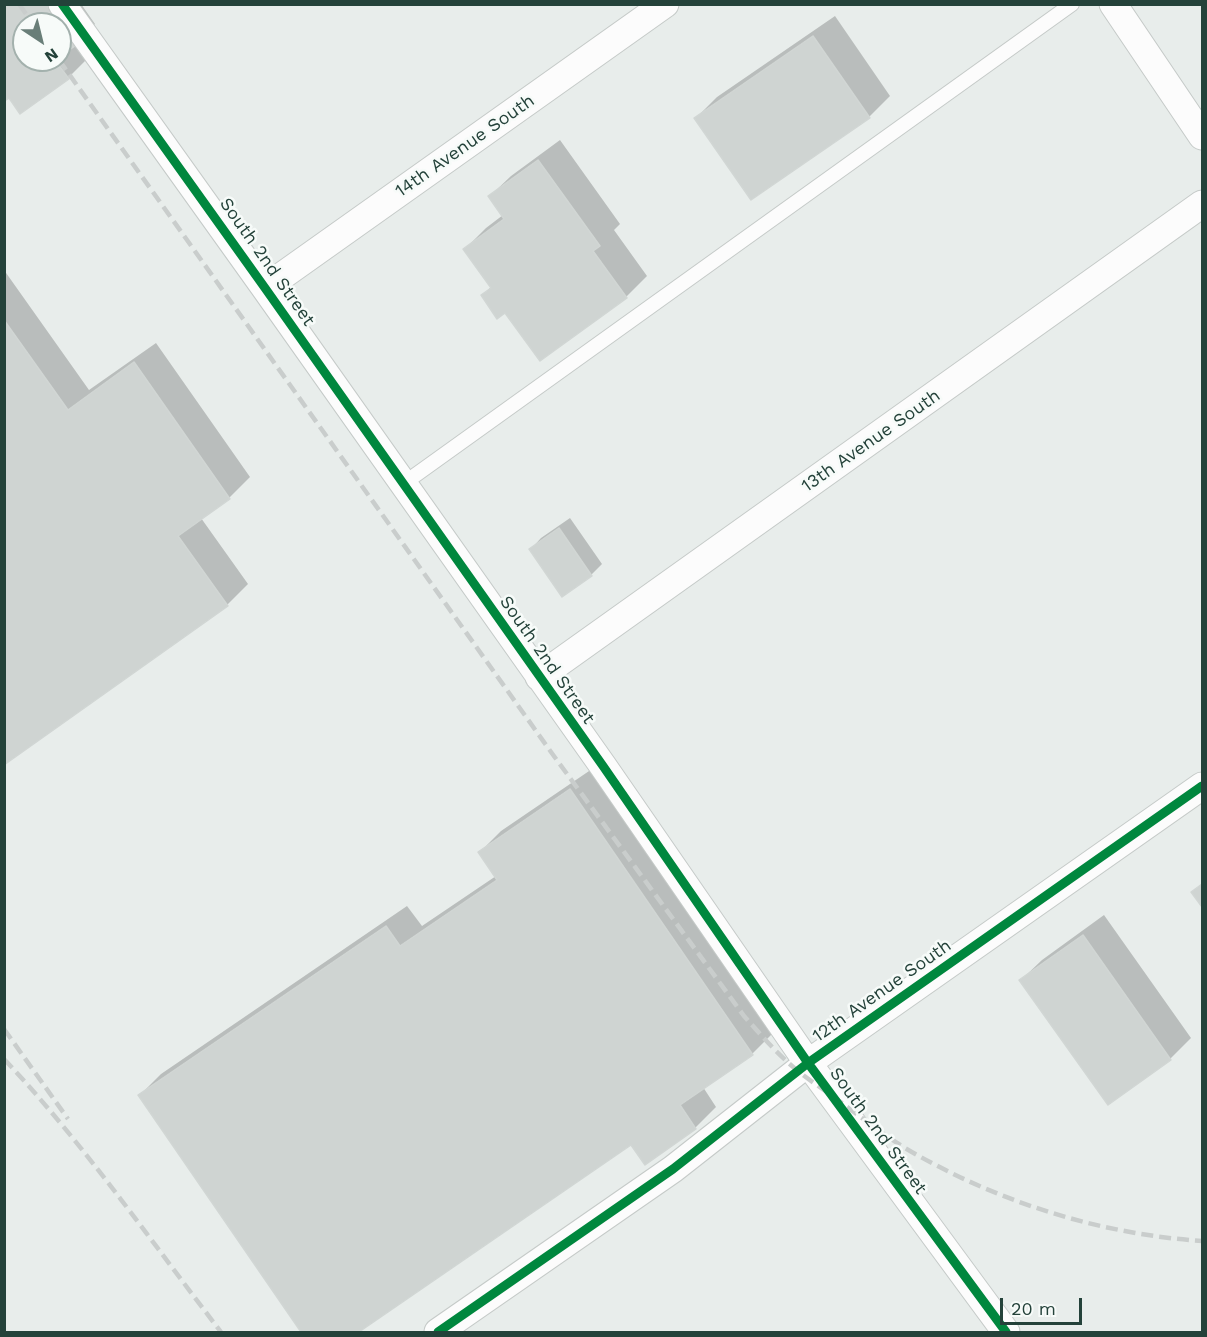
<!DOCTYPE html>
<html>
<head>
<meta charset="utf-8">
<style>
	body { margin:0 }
	#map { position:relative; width:1207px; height:1337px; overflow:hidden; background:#e8edeb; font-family:"Work Sans",sans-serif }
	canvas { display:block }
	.frame { position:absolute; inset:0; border:6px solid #24423a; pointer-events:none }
	.north { position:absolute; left:12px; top:12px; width:60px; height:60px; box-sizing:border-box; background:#f7fbf9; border:2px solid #a3b1ad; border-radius:50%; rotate:145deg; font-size:16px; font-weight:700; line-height:24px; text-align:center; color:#24423a }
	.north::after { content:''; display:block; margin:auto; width:21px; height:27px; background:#697e78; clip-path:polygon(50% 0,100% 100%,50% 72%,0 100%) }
	.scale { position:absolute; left:1000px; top:1298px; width:82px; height:27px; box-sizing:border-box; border:3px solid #24423a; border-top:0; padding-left:8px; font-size:18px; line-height:21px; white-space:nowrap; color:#24423a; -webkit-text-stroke:4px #f7fbf9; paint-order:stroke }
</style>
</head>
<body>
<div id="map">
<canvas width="1207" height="1337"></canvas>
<div class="frame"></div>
<div class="north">N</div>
<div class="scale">20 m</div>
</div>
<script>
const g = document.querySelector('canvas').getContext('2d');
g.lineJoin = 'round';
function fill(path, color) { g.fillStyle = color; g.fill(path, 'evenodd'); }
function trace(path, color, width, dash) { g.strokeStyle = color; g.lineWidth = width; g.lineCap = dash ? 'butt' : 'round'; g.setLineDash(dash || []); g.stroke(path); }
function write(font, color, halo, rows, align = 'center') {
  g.font = font + ' "Work Sans",sans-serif'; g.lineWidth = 5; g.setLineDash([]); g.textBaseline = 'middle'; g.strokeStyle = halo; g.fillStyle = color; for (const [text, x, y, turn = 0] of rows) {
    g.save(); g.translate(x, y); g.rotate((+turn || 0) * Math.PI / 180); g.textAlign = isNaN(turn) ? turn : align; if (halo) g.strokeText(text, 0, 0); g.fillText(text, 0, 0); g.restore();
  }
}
fill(new Path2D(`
	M4,4H81L95,24L77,41L89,57L68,78L21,112ZM24,24H60V60H24Z
	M835,16L890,96L869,117L696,118L717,97Z
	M560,140L620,224L614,230L647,276L626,297L506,311L483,295L492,286L465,249L486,228L503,215L490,196L511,176Z
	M4,270L89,390L156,343L250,477L229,498L201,518L248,584L227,605L4,763Z
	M570,518L602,564L591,575L562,595L531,549L541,538Z
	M592,769L773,1033L752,1054L703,1087L716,1107L695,1128L632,1143L356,1332H303L140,1095L161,1074L407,906L422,926L496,876L480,852L501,831Z
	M1104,915L1191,1038L1170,1059L1021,980L1042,960Z`), '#0003');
const building = new Path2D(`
	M4,4H46L60,24H24V60H55L69,79L20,114L9,98L4,101Z
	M60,25L75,46L60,56Z
	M813,36L870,118L751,200L694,118Z
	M538,160L600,246L593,251L627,298L540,361L505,313L497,319L481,295L491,288L463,249L504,219L488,196Z
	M4,320L68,410L134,362L230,499L178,536L228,606L4,765Z
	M559,528L592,576L562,597L529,549Z
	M570,789L753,1055L680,1105L696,1129L645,1165L631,1145L359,1332H301L138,1095L386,926L400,946L497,880L478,852Z
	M1202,884V907L1191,892Z
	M1083,935L1171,1060L1108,1105L1019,980Z`);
fill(building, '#cfd4d2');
trace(building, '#d1d6d4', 1.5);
const lane = new Path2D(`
	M403,484L1072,4`);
const street = new Path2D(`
	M62,4L265,288L603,766L808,1063L1006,1332
	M1113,4L1202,136
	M265,288L665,4
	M539,677L1202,204
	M438,1332L673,1169L808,1063L1202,786`);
trace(lane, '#c5cac8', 16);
trace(street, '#c5cac8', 29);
trace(lane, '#fcfcfc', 14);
trace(street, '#fcfcfc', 27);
trace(new Path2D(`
	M19,4L33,24
	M59,60L551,752L744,1016C761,1035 778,1055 798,1071C809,1080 820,1087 831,1095C856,1113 879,1132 905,1148C995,1201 1098,1234 1202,1241
	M4,1029L68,1119
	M4,1059C84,1144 150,1240 221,1332`), '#c9cdcc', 4.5, [12, 6]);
trace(new Path2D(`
	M62,4L265,288L603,766L808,1063L1006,1332
	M438,1332L673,1169L808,1063L1202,786`), '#00873e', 9);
write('18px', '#24423a', '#f7fbf9', [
	["14th Avenue South",465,146,-35],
	["South 2nd Street",267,262,55],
	["13th Avenue South",871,441,-35],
	["South 2nd Street",547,660,55],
	["12th Avenue South",882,991,-35],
	["South 2nd Street",878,1131,54]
]);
</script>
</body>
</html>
